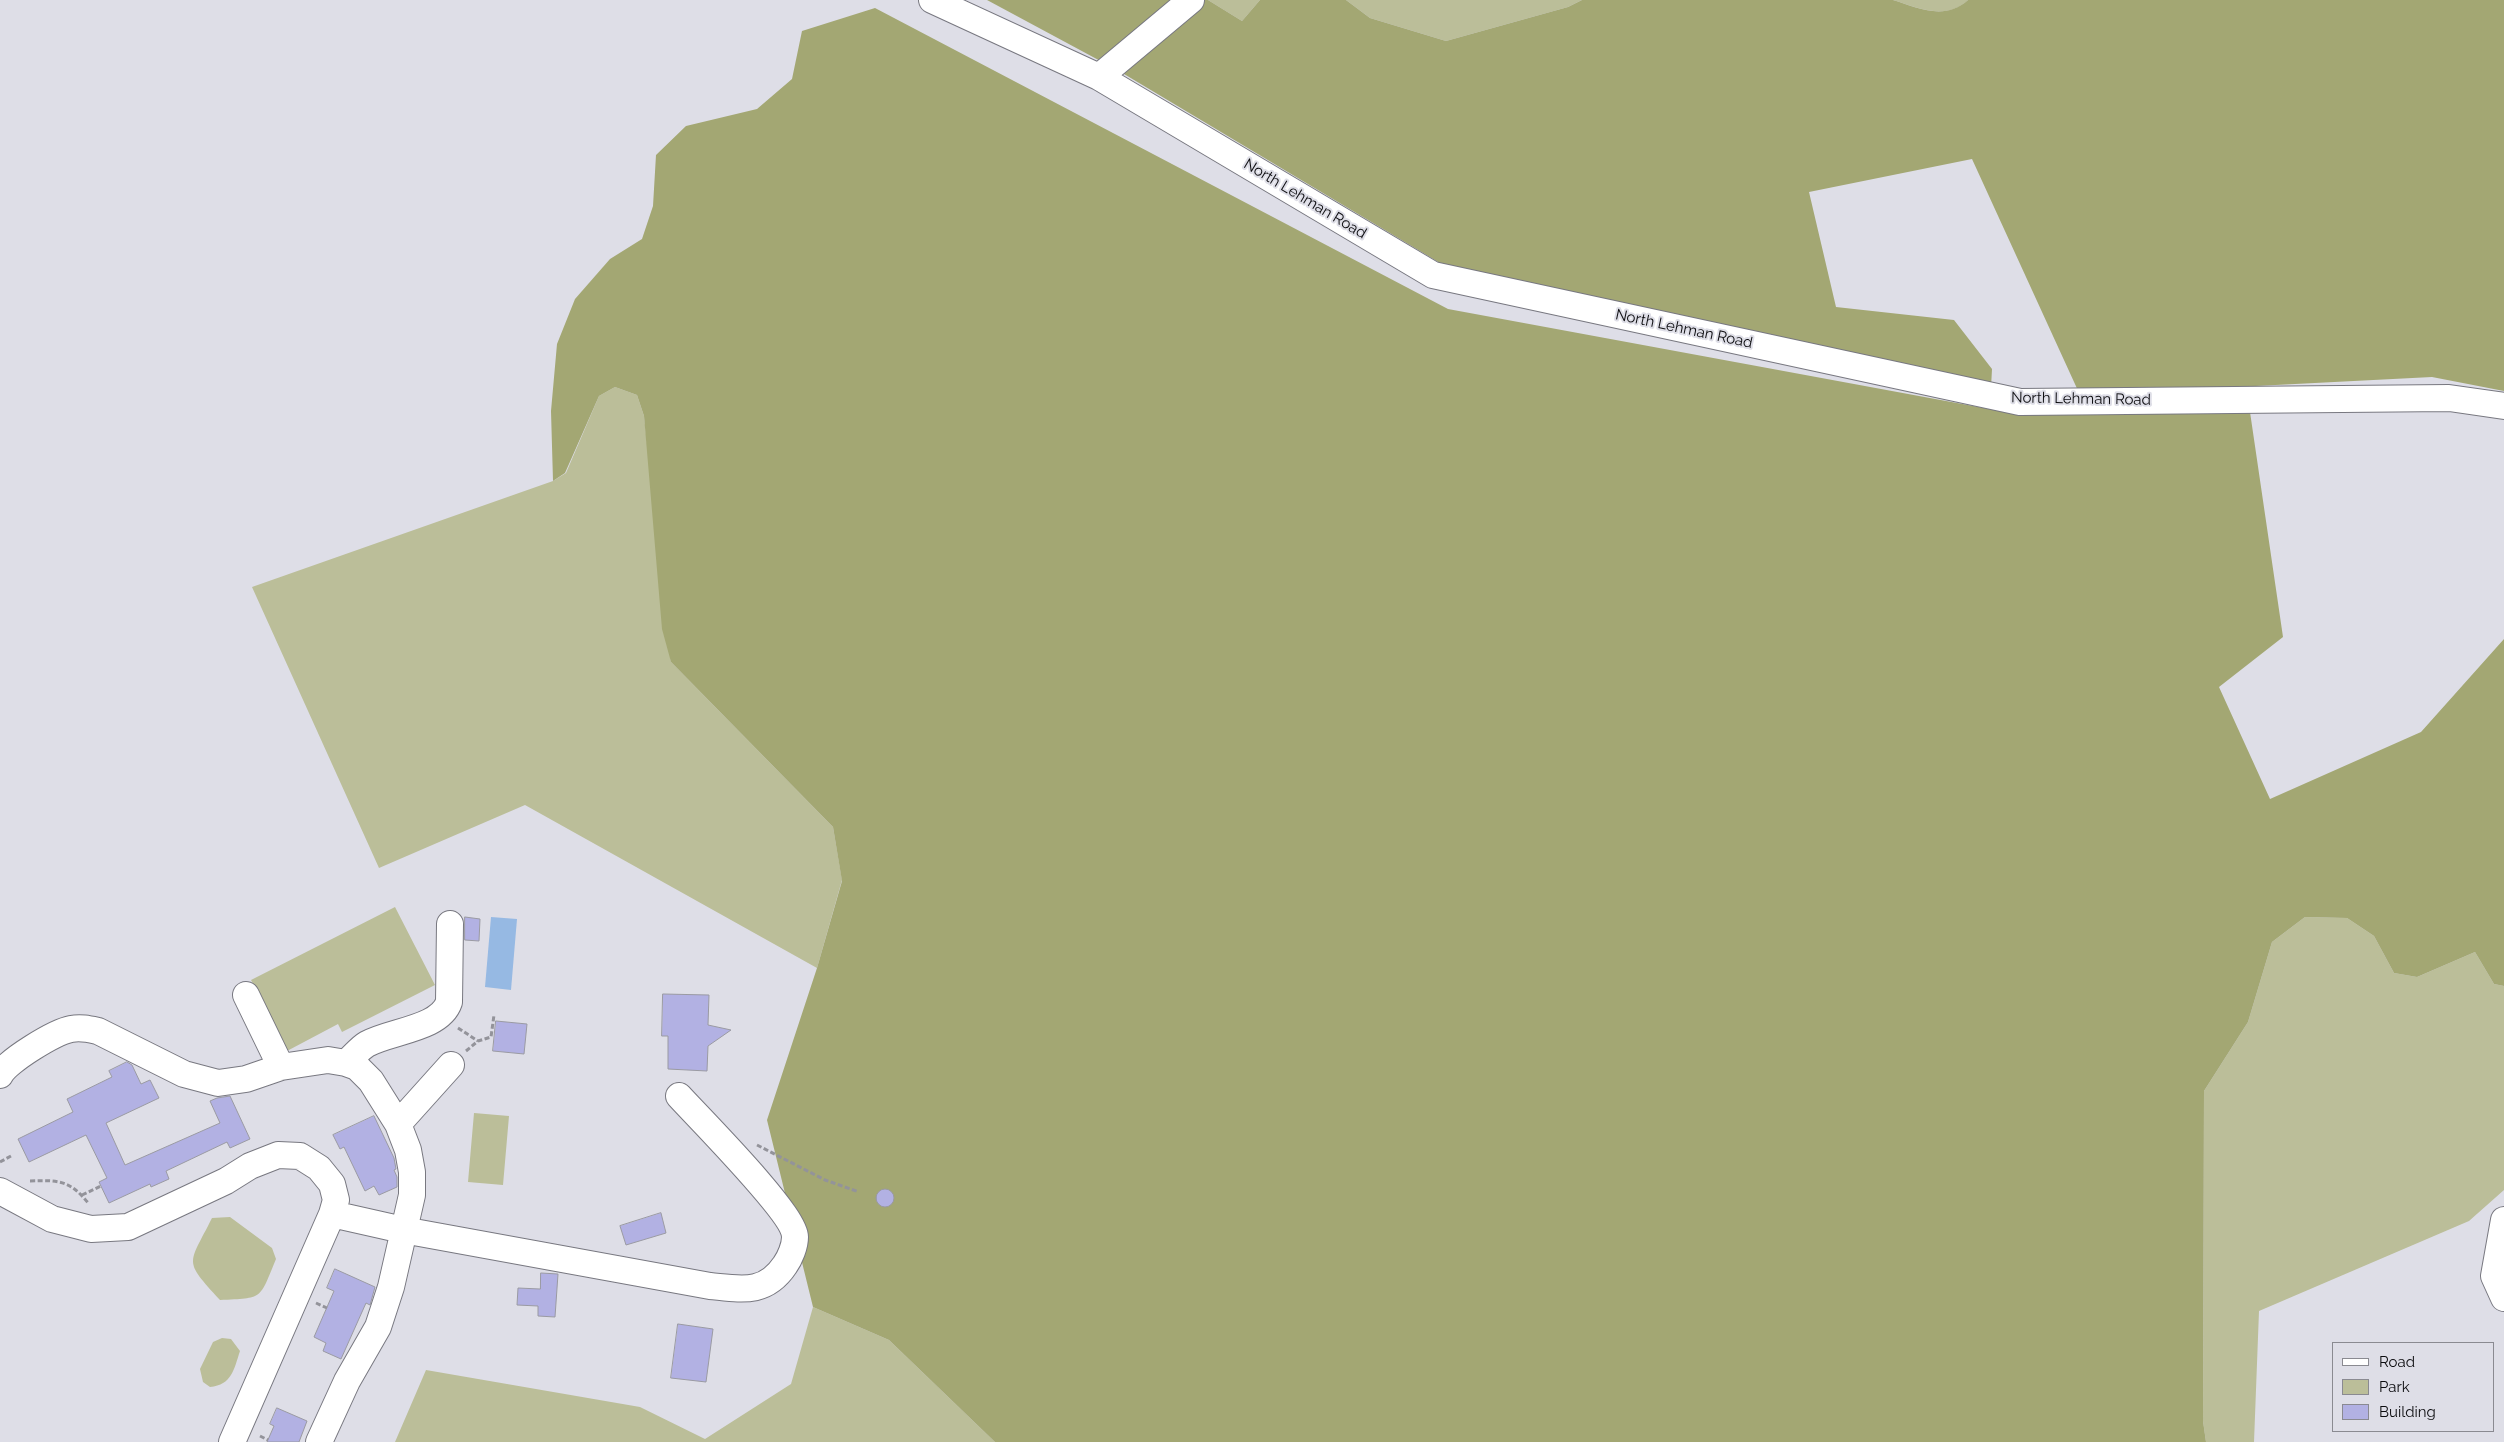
<!DOCTYPE html>
<html>
<head>
<meta charset="utf-8">
<style>
	body { margin:0 }
	#map { position:relative; width:2504px; height:1442px; overflow:hidden; background:#dedee7; font-family:Raleway,sans-serif }
	canvas { display:block }
	.legend { position:absolute; left:2332px; top:1342px; width:162px; height:90px; box-sizing:border-box; background:#dedee7; border:1px solid #8a8a91; margin:0; padding:6px 9px; list-style:none; font-size:15px; color:#0c0c0f }
	.legend li { display:flex; align-items:center; gap:10px; height:25px }
	.legend b { width:25px; border:1px solid #8a8a91 }
</style>
</head>
<body>
<div id="map">
<canvas width="2504" height="1442"></canvas>
<ul class="legend">
<li><b style="height:6px;background:#fff"></b>Road</li>
<li><b style="height:14px;background:#bbbe99"></b>Park</li>
<li><b style="height:14px;background:#b2b1e3"></b>Building</li>
</ul>
</div>
<script>
const g = document.querySelector('canvas').getContext('2d');
g.lineJoin = 'round';
function fill(path, color) { g.fillStyle = color; g.fill(path, 'evenodd'); }
function trace(path, color, width, dash) { g.strokeStyle = color; g.lineWidth = width; g.lineCap = dash ? 'butt' : 'round'; g.setLineDash(dash || []); g.stroke(path); }
function write(font, color, halo, rows, align = 'center') {
  g.font = font + ' Raleway,sans-serif'; g.lineWidth = 4; g.setLineDash([]); g.textBaseline = 'middle'; g.strokeStyle = halo; g.fillStyle = color; for (const [text, x, y, turn = 0] of rows) {
    g.save(); g.translate(x, y); g.rotate((+turn || 0) * Math.PI / 180); g.textAlign = isNaN(turn) ? turn : align; if (halo) g.strokeText(text, 0, 0); g.fillText(text, 0, 0); g.restore();
  }
}
fill(new Path2D(`
	M1208,0H1260L1242,21Z
	M1346,0H1582L1568,7L1446,41L1370,18Z
	M1893,0H1968C1946,21 1918,8 1893,0Z
	M615,387L637,395L644,416L671,662L833,827L842,880L817,968L525,805L379,868L252,587L553,481L566,473L599,396Z
	M395,907L435,985L342,1032L338,1024L287,1051L251,980Z
	M2305,917L2347,918L2374,936L2394,973L2417,977L2475,952L2494,984L2504,986V1190L2469,1221L2259,1311L2254,1442H2206L2203,1421L2204,1091L2248,1022L2272,942Z
	M474,1113L509,1116L503,1185L468,1182Z
	M230,1217L272,1248L276,1259C259,1300 264,1298 220,1300C183,1259 188,1266 212,1218Z
	M813,1307L889,1340L995,1442H395L426,1370L640,1407L705,1439L791,1384Z
	M222,1338L231,1339L240,1351C234,1369 232,1385 210,1387L203,1382L200,1369L213,1342Z`), '#bbbe99');
fill(new Path2D(`
	M987,0H1208L1242,21L1260,0H1346L1370,18L1446,41L1568,7L1582,0H1893C1918,8 1945,21 1968,0H2504V391L2432,377L2080,395L1972,159L1809,192L1836,307L1954,320L1992,369L1991,388L1460,275L1119,71Z
	M875,8L1448,309L2011,413L2250,412L2283,637L2219,687L2270,799L2421,732L2504,639V986L2494,984L2475,952L2417,977L2394,973L2374,936L2347,918L2305,917L2272,942L2248,1022L2204,1091L2203,1421L2206,1442H995L889,1340L813,1307L767,1120L817,968L842,881L833,827L671,662L662,629L644,416L637,395L615,387L599,396L565,473L553,481L551,411L557,344L575,299L610,259L642,239L653,206L656,155L686,126L757,109L792,79L802,31Z`), '#a3a773');
fill(new Path2D(`
	M491,917L517,919L511,990L485,987Z`), '#96b9e3');
const building = new Path2D(`
	M465,917L480,919L479,941L465,940Z
	M663,994L709,995L708,1025L731,1030L708,1046L707,1071L668,1069V1036H662Z
	M496,1021L527,1024L524,1054L493,1051Z
	M127,1062L132,1065L141,1084L150,1080L159,1098L106,1123L125,1165L220,1123L210,1101L217,1098L230,1096L250,1139L230,1148L227,1142L166,1171L169,1179L151,1187L150,1184L109,1203L99,1182L107,1178L86,1135L29,1162L18,1139L73,1112L67,1099L112,1077L109,1071Z
	M374,1116L394,1158L396,1169L394,1170L397,1177V1187L379,1195L374,1186L365,1191L344,1147L340,1149L333,1135Z
	M876 1198a9 9 0 1 1 18 0a9 9 0 1 1-18 0Z
	M661,1213L666,1233L626,1245L620,1226Z
	M335,1269L375,1287L370,1305L366,1303L341,1359L323,1351L326,1343L314,1337L334,1291L327,1288Z
	M541,1273L558,1274L555,1317L538,1316V1306L517,1305L518,1288L540,1289Z
	M678,1324L713,1329L706,1382L671,1378Z
	M277,1408L307,1421L299,1442H267L274,1426L270,1424Z`);
fill(building, '#b2b1e3');
trace(building, '#9a9aa2', 1);
const minor = new Path2D(`
	M932,0L1099,77L1433,275L2020,402L2449,398L2504,406
	M1099,77L1191,0
	M246,995L281,1067
	M346,1063C353,1057 360,1048 367,1044C390,1031 440,1029 449,1002L450,924
	M0,1075C7,1061 55,1032 71,1029C81,1027 89,1029 98,1031L184,1074L218,1083L246,1079L281,1067L328,1060L346,1063L357,1067L371,1081L398,1124L408,1150L412,1172V1195L391,1287L378,1327L347,1381L319,1442
	M398,1124L451,1065
	M0,1191L52,1219L91,1229L128,1227L226,1181L250,1166L278,1155L300,1156L319,1168L332,1184L336,1200L332,1214L232,1442
	M332,1214L403,1230L710,1286C741,1289 765,1295 785,1265C790,1258 795,1246 795,1237C795,1214 699,1118 679,1096
	M2504,1220L2494,1276L2504,1298`);
trace(minor, '#787880', 28);
trace(new Path2D(`
	M458,1028L478,1041
	M466,1051L478,1041L491,1037L494,1015
	M757,1145L825,1180L859,1192
	M0,1162L11,1156
	M30,1181C59,1180 70,1180 89,1204
	M82,1195L101,1186
	M316,1303L327,1308
	M260,1436L268,1440`), '#93939a', 3, [5, 2.5]);
trace(minor, '#fff', 26);
write('15px', '#0c0c0f', '#dedee7', [
	["North Lehman Road",1305,199,31],
	["North Lehman Road",1684,329,12],
	["North Lehman Road",2081,399,1]
]);
</script>
</body>
</html>
